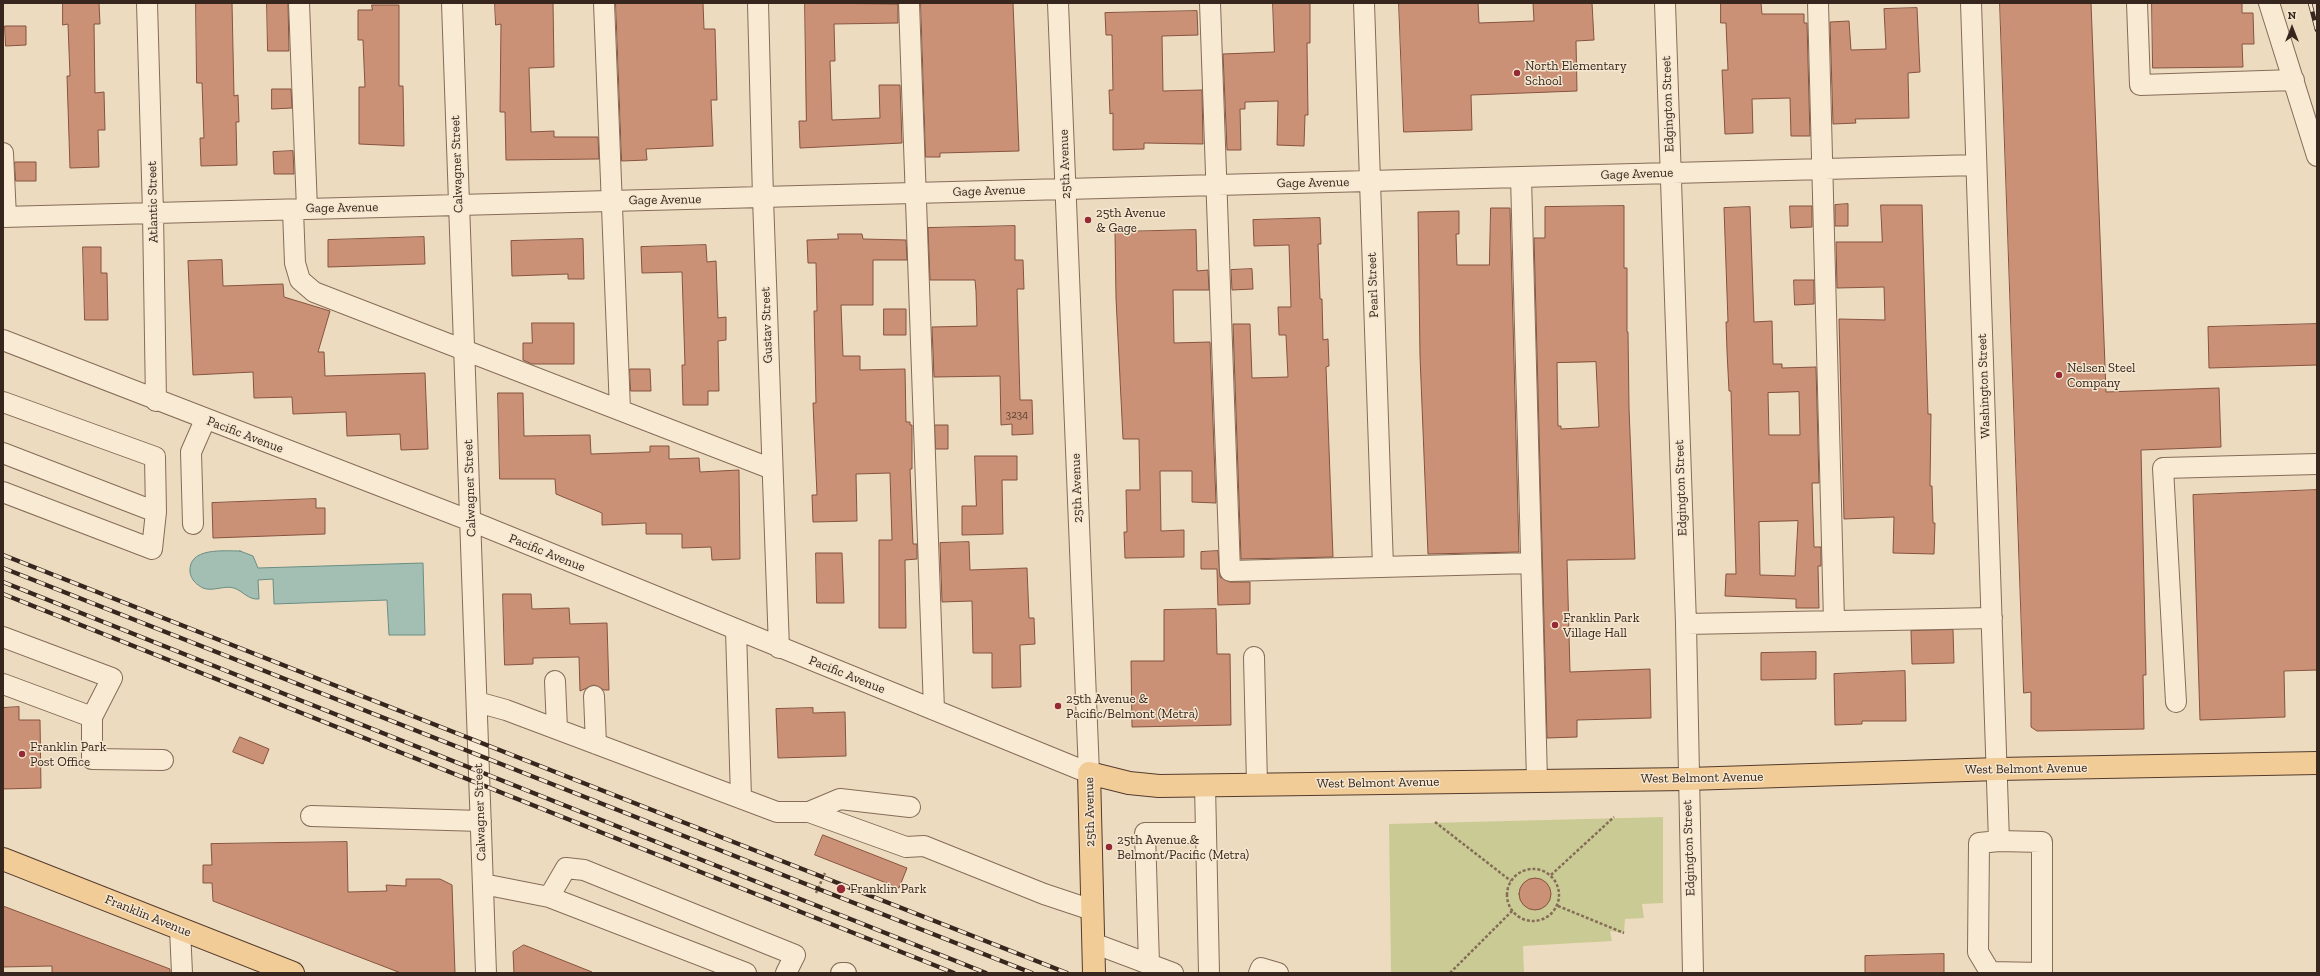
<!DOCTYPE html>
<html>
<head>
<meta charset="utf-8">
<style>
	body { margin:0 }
	#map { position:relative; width:2320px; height:976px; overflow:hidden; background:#eddbc0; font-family:"Zilla Slab",serif }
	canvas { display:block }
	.frame { position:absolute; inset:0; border:4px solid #36261d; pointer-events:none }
	.north { position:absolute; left:2272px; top:8px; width:40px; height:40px; -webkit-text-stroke:3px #f5e6cf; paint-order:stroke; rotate:0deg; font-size:11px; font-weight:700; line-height:16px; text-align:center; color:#36261d }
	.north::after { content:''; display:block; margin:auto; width:14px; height:18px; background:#36261d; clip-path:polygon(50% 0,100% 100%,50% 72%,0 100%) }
</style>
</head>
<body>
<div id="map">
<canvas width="2320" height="976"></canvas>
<div class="frame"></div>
<div class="north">N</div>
</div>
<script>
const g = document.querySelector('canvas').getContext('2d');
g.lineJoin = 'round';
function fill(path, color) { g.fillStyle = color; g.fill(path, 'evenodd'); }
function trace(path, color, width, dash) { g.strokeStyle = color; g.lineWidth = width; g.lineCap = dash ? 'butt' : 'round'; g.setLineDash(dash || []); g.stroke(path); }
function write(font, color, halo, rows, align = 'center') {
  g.font = font + ' "Zilla Slab",serif'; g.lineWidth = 3; g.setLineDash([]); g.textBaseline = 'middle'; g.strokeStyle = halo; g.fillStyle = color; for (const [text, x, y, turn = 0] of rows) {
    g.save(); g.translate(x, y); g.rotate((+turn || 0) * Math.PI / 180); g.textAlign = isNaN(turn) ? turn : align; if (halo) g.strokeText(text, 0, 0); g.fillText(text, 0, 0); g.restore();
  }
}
fill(new Path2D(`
	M1663,817V903L1642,904L1644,918L1625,919L1624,933L1610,931L1612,941L1523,946L1524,973H1391L1389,824Z`), '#cacb94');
const water = new Path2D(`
	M240,551L253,556L258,568L423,563L425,635H389L387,600L274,604L273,579L258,580L259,599C248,600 243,591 234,588C224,585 213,592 203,588C197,585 191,580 190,572C188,547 224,551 240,551Z`);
fill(water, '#a3bfb4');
trace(water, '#6a8d81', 1);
const building = new Path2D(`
	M63,3H99L100,24H94L95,93L104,92L105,130H98L99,167L70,168L67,76H70L68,24L63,25Z
	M196,3H232L234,96L238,95L239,122H236L237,165L201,166L200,138H204L202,83H197Z
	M267,3H288L289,51H268Z
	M495,3H553L554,67L529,68L531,132L554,131V137H598L599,159L506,160L505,112H500L501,24L496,25Z
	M616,3H703L704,29H715L717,100H711L713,146L646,149L647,160L622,161Z
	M805,3L898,4V23L834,24L835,61H830L832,120L880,118L879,85H900L902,143L800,148L799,121H806Z
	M921,3H1013L1019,151L940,153V157H926Z
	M1273,3H1310V43H1307L1308,115H1305L1304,146L1277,145L1278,101L1245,102V109H1240L1241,150H1227L1223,54L1274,52Z
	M1399,3H1478L1479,23L1534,21L1533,3H1592L1594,40L1576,41L1577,91L1471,95L1472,130L1404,132Z
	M1721,3H1761L1762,14H1804V23H1807L1810,136H1791L1790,98L1752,99L1753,133L1725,134L1722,70H1728L1726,23H1721Z
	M2000,3H2091L2106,392L2219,388L2221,447L2141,450L2146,675H2143L2144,729L2037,731L2031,727V692L2024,693Z
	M2152,3H2242V13H2253L2254,44H2242L2243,67L2153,68Z
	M372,5H399V86H403L404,146L359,144V87H365L363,40H358V10H372Z
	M1917,8L1920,72L1908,73L1909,118L1855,119L1856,123L1833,124L1830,22L1849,21L1851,50L1886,49L1884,9Z
	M1197,11L1198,35L1162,36L1163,91L1202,90L1203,144L1144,143V149L1113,150V113L1110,114L1109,90H1113L1112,35H1106L1105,13Z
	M5,26H26V45L6,46Z
	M272,89H291L292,108L272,109Z
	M293,151L294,174H274L273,152Z
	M15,162H36V181H16Z
	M1848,204V226H1835V205Z
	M1881,205H1922L1928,414H1931L1930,486H1932L1933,523H1935L1934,554L1893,553L1894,517L1844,519L1839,319L1885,320L1884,287L1837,288L1836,242H1882Z
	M1624,206V268H1627V332H1628L1629,408L1635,559L1567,560L1570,672L1650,669L1651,718L1577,720V737L1547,738L1534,238H1545V207ZM1596,362L1599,427L1561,429V426H1558L1557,363Z
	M1790,206H1812V227L1791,228Z
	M1750,207L1754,322L1772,321L1773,364H1782V368L1816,367L1819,483H1812L1814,547H1821V566H1818L1819,608H1796V599L1725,596L1726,574H1736L1731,391H1729L1727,351L1726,322H1728L1724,208ZM1799,392L1800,435H1769L1768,393ZM1798,521L1795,576L1760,575L1759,522Z
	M1491,208H1510L1519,552L1428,554L1420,356L1418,212L1459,211V234H1456L1457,265H1489Z
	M1320,218L1321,244H1318L1320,299H1322L1323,340L1328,339L1329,366L1326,367L1333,557L1241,559L1233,324H1250L1252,378L1288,377L1286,335H1279L1278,307H1291L1289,245L1254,246L1253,220Z
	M1015,226V260H1023L1024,289H1017L1020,400H1032L1033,434L1012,435V424L1001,425L1000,376L934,377L932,327L977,326L976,291L975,280H930L928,228Z
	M1196,230L1197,271L1208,270L1209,290H1173L1174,343L1210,342L1216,503L1192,502V471H1160L1161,531L1184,530V557L1125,558L1124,532H1127L1126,490H1140L1139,439H1123L1116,298L1115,232Z
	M838,234H862L863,239L906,240L907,260H873V305H841L843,356H860V370L905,369L906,422H910V425H912V469H910L913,544H917V559L905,560L906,628H879V540H892L890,473L856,474L857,521L813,522L812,495H817L813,403H816L814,311H817L816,263H808L807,240L838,239Z
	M424,237L425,264L328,267V240Z
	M583,239L584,279H568V274L512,276L511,241Z
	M706,245L707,262L716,261L718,318L726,317V340L718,341L719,391H708V405H683L682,365H685L682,272L642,273L641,247Z
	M83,247H101V273H107L108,320H85Z
	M222,260L223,286L283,284L284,297L330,311L318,352H324L325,376L425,373L428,449L401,450L400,434L347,436L346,412L293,414L292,397L254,398L253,372L193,375L188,261Z
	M1252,269L1253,289L1232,290L1231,270Z
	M1794,280H1814V304L1795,305Z
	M884,309H906V335H884Z
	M532,323H574V364H532L523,360V343H532Z
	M2317,324V365L2209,368L2208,327Z
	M630,369H650L651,391H631Z
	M498,393H523L524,436L590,435L591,454L650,452V446H669V459L699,458L700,472L739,470L740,559L712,560L711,547L682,548V534H646V523L602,525V513L556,494L555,479H500Z
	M935,425H948V449H936Z
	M975,456H1017V480H1002L1003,534L962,535V506H976Z
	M2317,490V670L2284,671L2285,717L2200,720L2193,495Z
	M316,499V508H325V534L213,538L212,503Z
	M969,542L970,570L1027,568L1029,618H1034L1035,644L1020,645L1021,687L992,688V653H973L972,601L942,602L940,543Z
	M1218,551L1220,577L1230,582H1250V604L1218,605L1217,569H1201V552Z
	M816,553H842L844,603H817Z
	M503,594H531L532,609L569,608L570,624L607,623L609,690H604L594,685L580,691L579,657L533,658V664L505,665Z
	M1216,609L1217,654H1230L1231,725L1132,727L1131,661H1164V610Z
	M1953,630L1954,663L1912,664L1911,631Z
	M1816,652V679L1761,680V653Z
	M1905,671L1906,721H1862V724L1835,725L1834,674Z
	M19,707V720H40L41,788L3,789V708Z
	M813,708V713L845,712L846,756L778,758L776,709Z
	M240,737L269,749L263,764L233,752Z
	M823,835L907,868L899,888L815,855Z
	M347,842L348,892L387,891L386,885L406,886V879H440L452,885L455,973H401L213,901L212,883H203V865H212L211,844Z
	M1519 894a16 16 0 1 1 32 0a16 16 0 1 1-32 0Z
	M3,906L170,969V973H52V966L3,967Z
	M524,945L592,972V973H514L513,952Z
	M1944,954V973H1865V956Z`);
fill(building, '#cb9176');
trace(building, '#85533e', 1);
const minor = new Path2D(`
	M147,3L153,213L156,401
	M299,3L307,209
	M452,3L486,973
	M604,3L620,410
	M758,3L763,198L779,648
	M909,3L934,710
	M1210,3L1230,571L1531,563
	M1364,3L1383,567
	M1665,3L1686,624L1693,973
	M1818,3L1834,621
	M1971,3L1999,841L1979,843L1978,952L1990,972L2042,973
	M2137,3L2140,85L2294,80
	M2269,3L2317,156
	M3,153L6,217
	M1521,177L1537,780
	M293,210L295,263L300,280L314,292L772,469
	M3,217L1976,165
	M3,340L471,521L1089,773L1058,3
	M3,402L155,457L156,512L152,549L3,492
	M3,453L156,512
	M193,524L191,452L205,420
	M1686,624L1992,618
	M736,630L741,798
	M3,637L112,678L92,717V759L163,760
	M1254,657L1257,784
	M555,681L557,729
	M3,684L92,717
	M594,696L596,744
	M477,702L506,710L777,812H809L906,847L924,846L1044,894L1092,910
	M2176,702L2163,468L2317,464
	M1205,785L1209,973
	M809,812L840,799L910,807
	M311,816L481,821
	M1999,841L2042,842V972
	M483,884L549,897L566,868L584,870L795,955L786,973
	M549,897L746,973
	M180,929L182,973
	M1093,943L1173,973
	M1149,964L1145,833H1206
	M841,973H846
	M1259,973L1261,968L1278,973`);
const major = new Path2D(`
	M3,859L293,973
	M1094,973L1089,773L1129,783L1159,786L1688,779L1998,769L2317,763`);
trace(minor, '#866c58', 22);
trace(major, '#543b2d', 24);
trace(new Path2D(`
	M1435,822L1511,881
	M1507 895a26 26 0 1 1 52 0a26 26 0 1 1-52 0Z
	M1551,875L1614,817
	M816,893L825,873
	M1558,906L1624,933
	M1450,973L1512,911`), '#866c58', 2.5, [3, 2]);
trace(minor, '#f8ead3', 20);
trace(major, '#f1cc97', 22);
const rail = new Path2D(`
	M2310,3L2317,30
	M3,555L1067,973
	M3,568L1032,973
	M3,582L986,973
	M3,594L954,973`);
trace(rail, '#36261d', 4.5);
trace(rail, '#f5e6cf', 3, [9]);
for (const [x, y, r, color] of [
	[1517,73,4,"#952934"],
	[1088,220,4,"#952934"],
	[2059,375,4,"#952934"],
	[1555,625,4,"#952934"],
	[1058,706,4,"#952934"],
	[22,754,4,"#952934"],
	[1109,847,4,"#952934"],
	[841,889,5,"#952934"]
]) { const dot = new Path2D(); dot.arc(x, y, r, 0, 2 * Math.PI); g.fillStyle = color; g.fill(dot); trace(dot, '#f5e6cf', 1.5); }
write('11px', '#5b4133', null, [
	["3234",1017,415]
]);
write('13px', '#36261d', '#f5e6cf', [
	["North Elementary",1525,66],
	["School",1525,81],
	["25th Avenue",1096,213],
	["& Gage",1096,228],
	["Nelsen Steel",2067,368],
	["Company",2067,383],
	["Franklin Park",1563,618],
	["Village Hall",1563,633],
	["25th Avenue &",1066,699],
	["Pacific/Belmont (Metra)",1066,714],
	["Franklin Park",30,747],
	["Post Office",30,762],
	["25th Avenue &",1117,840],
	["Belmont/Pacific (Metra)",1117,855],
	["Franklin Park",850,889]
], 'left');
write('13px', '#36261d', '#f5e6cf', [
	["Edgington Street",1668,104,-92],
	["Calwagner Street",457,164,-92],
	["25th Avenue",1065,164,-92],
	["Gage Avenue",1637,174,-2],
	["Gage Avenue",1313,183,-1],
	["Gage Avenue",989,191,-2],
	["Gage Avenue",665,200,-1],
	["Atlantic Street",153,202,-91],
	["Gage Avenue",342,208,-1],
	["Pearl Street",1373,285,-92],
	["Gustav Street",767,325,-92],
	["Washington Street",1984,386,-92],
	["Pacific Avenue",245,435,21],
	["Calwagner Street",470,488,-92],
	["25th Avenue",1077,488,-92],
	["Edgington Street",1681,488,-92],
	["Pacific Avenue",547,553,22],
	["Pacific Avenue",847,675,22],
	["West Belmont Avenue",2026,769,-1],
	["West Belmont Avenue",1702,778,-1],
	["West Belmont Avenue",1378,783,-1],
	["Calwagner Street",480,812,-92],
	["25th Avenue",1090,812,-91],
	["Edgington Street",1689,848,-92],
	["Franklin Avenue",148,916,22]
]);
</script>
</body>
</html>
